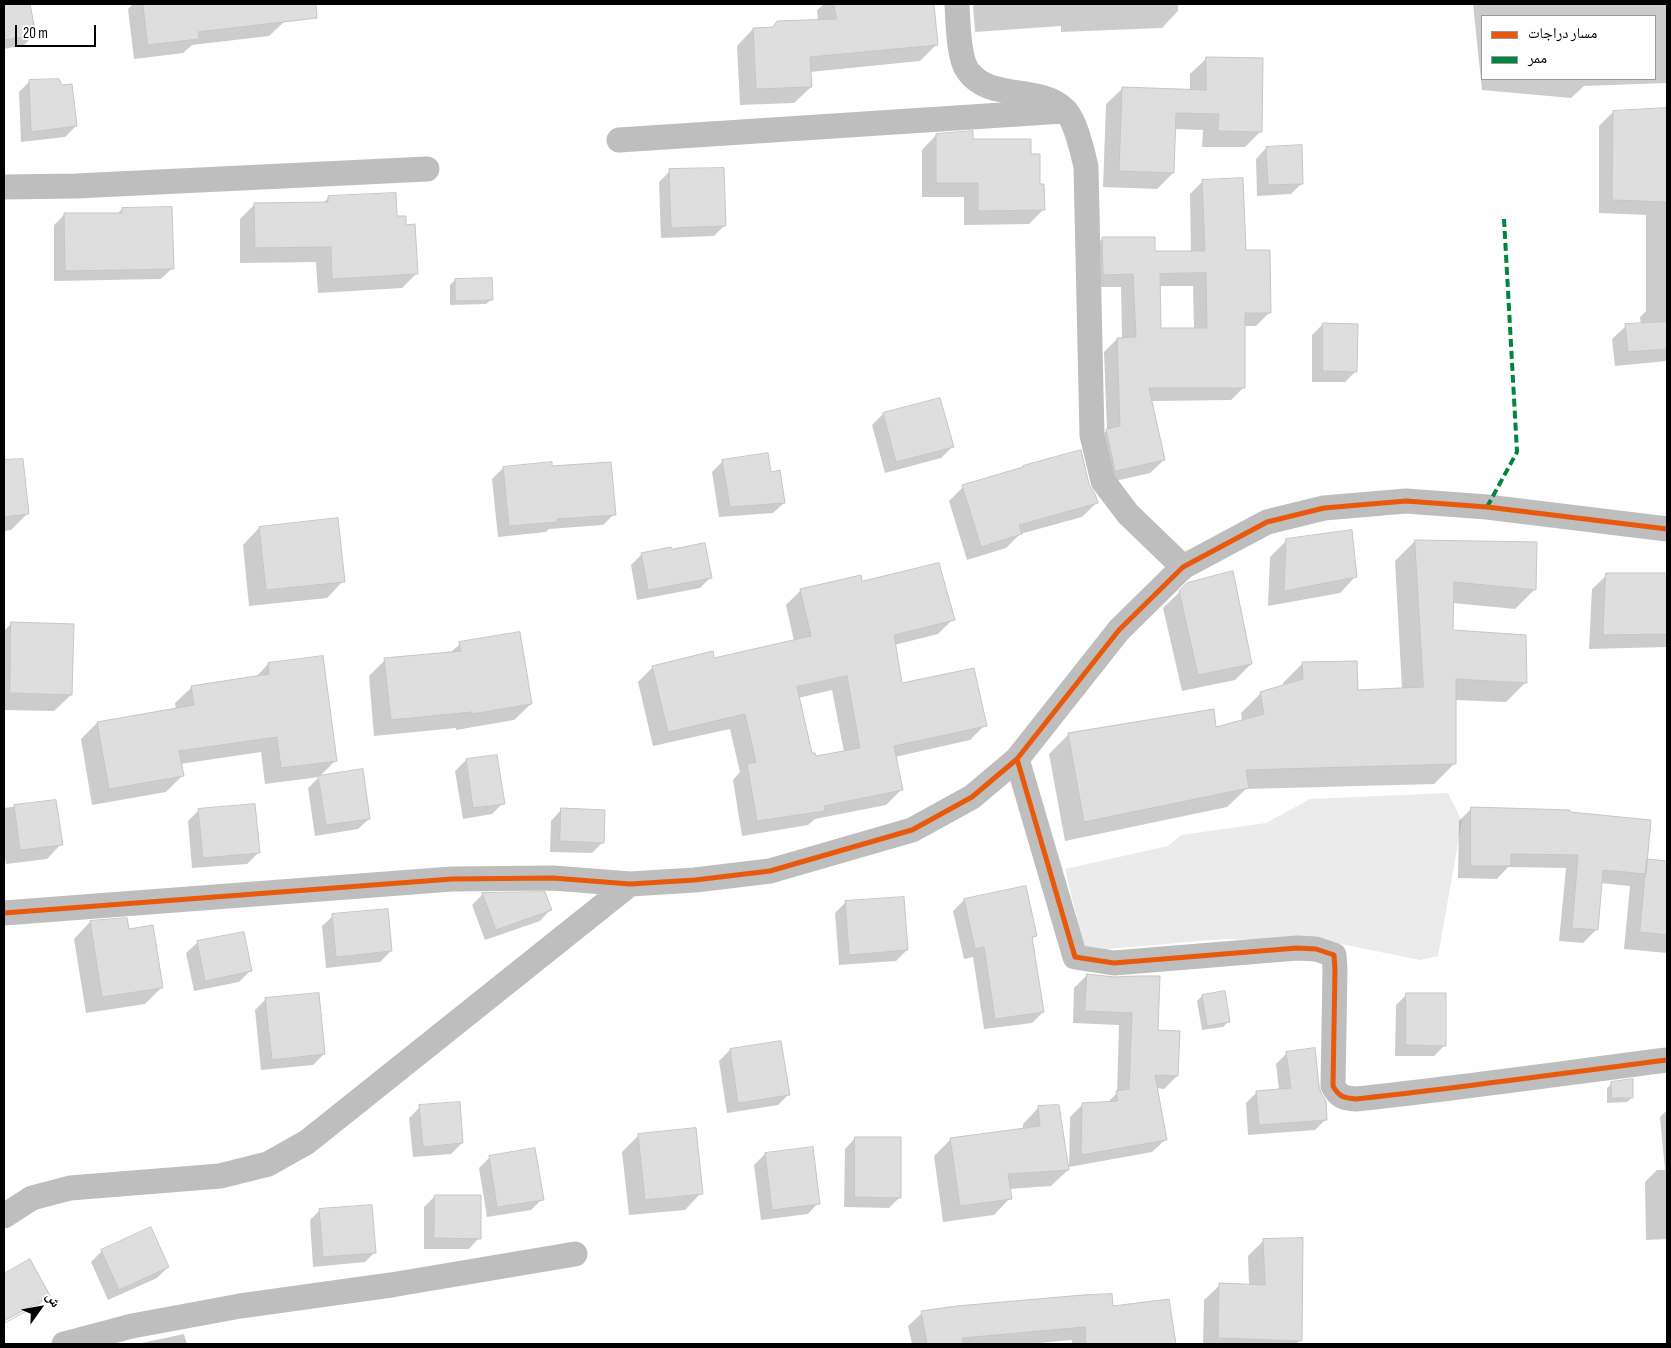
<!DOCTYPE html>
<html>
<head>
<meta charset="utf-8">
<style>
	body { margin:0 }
	#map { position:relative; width:1671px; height:1348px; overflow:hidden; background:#fff; font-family:"Sofia Sans Condensed","Noto Naskh Arabic",sans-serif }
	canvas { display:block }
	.frame { position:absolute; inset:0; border:5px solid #000; pointer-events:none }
	.legend { position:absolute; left:1481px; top:15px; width:175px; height:65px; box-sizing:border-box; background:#fff; border:1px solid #999; margin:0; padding:6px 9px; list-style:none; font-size:15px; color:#000 }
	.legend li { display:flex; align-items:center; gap:10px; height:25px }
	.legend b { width:25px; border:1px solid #999 }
	.north { position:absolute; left:15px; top:1283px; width:50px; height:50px; -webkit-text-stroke:4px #fff; paint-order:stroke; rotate:58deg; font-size:14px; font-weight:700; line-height:20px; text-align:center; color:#000 }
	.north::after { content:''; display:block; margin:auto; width:18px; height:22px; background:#000; clip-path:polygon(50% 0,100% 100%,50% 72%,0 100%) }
	.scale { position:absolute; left:15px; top:25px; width:81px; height:22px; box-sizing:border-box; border:2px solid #000; border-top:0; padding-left:6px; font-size:15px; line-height:18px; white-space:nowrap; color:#000; -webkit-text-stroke:4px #fff; paint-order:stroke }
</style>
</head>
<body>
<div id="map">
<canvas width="1671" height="1348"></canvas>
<div class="frame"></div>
<ul class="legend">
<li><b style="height:6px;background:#e8590c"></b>مسار دراجات</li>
<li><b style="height:6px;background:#00873e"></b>ممر</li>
</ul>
<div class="north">ش</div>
<div class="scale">20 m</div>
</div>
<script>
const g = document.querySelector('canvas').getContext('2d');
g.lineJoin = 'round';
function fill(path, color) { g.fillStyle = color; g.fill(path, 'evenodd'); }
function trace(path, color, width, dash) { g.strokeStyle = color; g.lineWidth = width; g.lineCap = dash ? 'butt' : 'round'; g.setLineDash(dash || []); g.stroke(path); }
fill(new Path2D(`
	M1448,793L1462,821L1438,956L1420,960L1331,942L1223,939L1085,951L1065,869L1168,846L1181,835L1266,823L1310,799Z`), '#ebebeb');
fill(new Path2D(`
	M4,4H29L35,34L24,45L4,49Z
	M133,4H282L284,22L269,36L192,45L183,53L134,59L128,9Z
	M824,4H933L937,44L920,61L810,72L811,87L794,103L740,105L737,46L753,29L771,28L777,23L818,21L817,10Z
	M973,4H1178V11L1162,28L1061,32V26L975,32Z
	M1473,4H1667V83L1584,86L1571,98L1482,90ZM1482,16H1655V79H1482Z
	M1207,58L1261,131L1245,147H1202L1203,130L1175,129L1173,173L1157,189L1103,187L1106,104L1123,88L1190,90V74Z
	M30,81L76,126L65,137L21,142L19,92Z
	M1667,110V361L1615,366L1612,339L1626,326L1641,325L1640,317L1646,311V215L1599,213V126L1613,112Z
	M936,135L972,140L1030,155L1043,210L1029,224L964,225V197H922V150Z
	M1266,148L1302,183L1291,194L1257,196L1256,159Z
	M670,171L725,225L714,236L661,238L659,182Z
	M1203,181L1245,251L1269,313L1256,326H1244V387L1231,400L1151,401L1164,460L1150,473L1102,484L1094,443L1107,430L1104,352L1117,339H1122L1121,287H1090L1089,252L1102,239L1154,253L1191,252L1190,194ZM1159,286H1193L1194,329H1160Z
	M329,197L396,218L405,226L416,274L402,288L318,293L316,262L240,263V219L255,204L323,203Z
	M122,209L172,268L161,279L54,281V225L65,214H117Z
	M455,280L492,299L486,304L450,305V285Z
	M1323,324L1356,371L1345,382H1312V335Z
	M939,399L952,447L941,458L885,473L872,425L883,414Z
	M22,460L27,514L11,530L4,531V462Z
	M723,461L770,473L784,503L773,513L719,517L712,472Z
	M503,468L614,514L603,525L549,529L546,532L498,537L492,479Z
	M1088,485L1096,503L1082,517L1020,534L1006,548L967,560L949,501L963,487Z
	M259,528L343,581L327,598L249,606L243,545Z
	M1287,540L1356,576L1340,593L1268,606L1270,557Z
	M1415,541L1535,589L1515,609L1453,603L1452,632L1526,682L1506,702L1455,700L1454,764L1434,784L1246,789L1227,807L1065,841L1049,754L1069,734L1215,729L1242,721L1241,713L1261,693L1283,686V683L1303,663L1357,692L1402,689L1395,561Z
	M642,554L711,577L700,588L637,600L631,565Z
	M1667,574V647L1589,649L1592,589L1607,575Z
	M861,583L953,619L938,634L894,645L901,685L985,725L970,740L895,757L901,790L886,805L815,819L808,825L742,836L733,780L740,772L730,729L653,746L638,682L653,667L713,660L794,641L786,605L801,590ZM832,690L844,752L815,758L811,755L798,698Z
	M1188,584L1251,664L1235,680L1182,691L1163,608Z
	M12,623L71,695L54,711L4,710V631Z
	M460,644L531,704L514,720L456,730V728L374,736L369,676L385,660L450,653Z
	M268,664L335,761L319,777L369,819L358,829L315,836L308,788L319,777L265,784L261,752L180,764L182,776L166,792L92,805L81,739L97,723L176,710L175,703L192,687L255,678Z
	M466,760L503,803L492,814L463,819L455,771Z
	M55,801L61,844L47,859L6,864L4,849V808Z
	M1472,808L1646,860L1667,863V953L1624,949L1630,886L1600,883L1596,930L1583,943L1559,941L1566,868L1508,867L1497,879L1458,878L1459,821Z
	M199,810L258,853L247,864L192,868L188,821Z
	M561,810L603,842L592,853L550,852L551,821Z
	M483,894L550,910L540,921L485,940L472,905Z
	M964,900L1036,935L1031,940L1043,1012L1032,1023L984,1029L973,957L964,959L953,911Z
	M846,902L907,950L896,961L839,965L835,913Z
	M333,916L391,951L380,962L326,968L322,926Z
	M90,922L162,987L145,1004L86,1013L74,939Z
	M197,943L250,971L239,982L194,991L186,953Z
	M1087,975L1156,1031L1177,1076L1164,1089L1156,1088L1165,1140L1152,1152L1069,1167L1070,1117L1083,1104L1107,1103L1117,1093L1119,1025L1073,1023L1074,988Z
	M1407,994L1445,1045L1434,1056H1395L1396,1005Z
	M1202,996L1228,1022L1223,1027L1202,1030L1197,1001Z
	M266,999L324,1054L313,1065L261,1070L255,1010Z
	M730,1050L789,1094L778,1105L727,1113L719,1061Z
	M1287,1053L1317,1086L1326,1119L1315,1130L1248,1135L1246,1103L1257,1092L1279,1090L1276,1064Z
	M1612,1083L1632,1097L1627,1102L1607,1103V1088Z
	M420,1107L462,1143L451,1154L413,1157L409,1118Z
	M1039,1107L1068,1170L1051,1186L1009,1189L1010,1198L994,1215L943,1222L934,1156L950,1140L1023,1130V1124Z
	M1667,1110V1239L1646,1240L1645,1182L1657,1170H1665L1660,1117Z
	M639,1135L701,1193L685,1210L629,1215L622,1152Z
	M855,1138L900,1197L889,1208L844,1207L845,1149Z
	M765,1154L818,1203L808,1214L761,1220L754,1165Z
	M490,1157L542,1199L531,1210L487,1217L479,1168Z
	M435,1196L479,1238L469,1249H424V1207Z
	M320,1210L375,1252L365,1262L313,1267L310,1220Z
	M1263,1241L1300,1340L1296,1344H1203L1204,1300L1220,1285H1249L1248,1256Z
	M102,1251L168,1267L157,1278L108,1300L91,1262Z
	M29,1261L43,1286L45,1285L50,1295L40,1304L4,1324V1323L41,1302V1300L4,1320V1275Z
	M1168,1300L1174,1344H1072V1340L1027,1344H912L908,1326L922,1313L1112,1307Z
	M184,1334L187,1344H137Z`), '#0003');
const building = new Path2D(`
	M4,4H30L36,35L4,40Z
	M143,4H316L317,18L198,32L199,39L148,45Z
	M834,4H934L938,45L810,57L812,87L756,89L753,28L773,27L777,21L836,19Z
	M1206,57L1263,58L1262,132L1218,131L1219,114L1176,113L1174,173L1119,171L1122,87L1206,90Z
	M59,79L62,85L72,84L77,126L31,132L29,80Z
	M1667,108V202L1612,200L1613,111Z
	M973,131V139H1031V154H1040V184H1044L1045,210L978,211V183H936V134Z
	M1302,145L1303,184L1268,185L1266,147Z
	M724,168L726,226L671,228L669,169Z
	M1243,178L1246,250H1270L1271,313H1245V388H1149L1165,460L1115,471L1106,429L1120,426L1117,338L1136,337L1133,274L1103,275L1102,237H1155V251H1205L1202,180ZM1206,273L1207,328H1161L1160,274Z
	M396,193L397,216H406V225L415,224L418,274L332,279L331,247L255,248L254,203L328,202V196Z
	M172,207L174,269L65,271L64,213H122V208Z
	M492,278L493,300L455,301V279Z
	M1667,322V349L1628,352L1625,324Z
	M1323,323L1358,324L1357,372L1323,371Z
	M940,398L954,447L896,462L883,413Z
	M1081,450L1089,484L1095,494L1098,503L1019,525L1022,534L981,547L962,485L1023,467V466Z
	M768,453L771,472L780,470L785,503L730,507L722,460Z
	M23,459L29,514L4,517V460Z
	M552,462V466L611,462L616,515L557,519L558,522L509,526L503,467Z
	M338,518L345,582L266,590L259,527Z
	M1352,530L1357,577L1284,591L1286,539Z
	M1415,540L1537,542L1536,590L1454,582L1453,630L1526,635L1527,683L1456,679V764L1246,770L1249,788L1084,822L1068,733L1214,709L1216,727L1264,714L1260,692L1303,679L1302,662L1357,661L1358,690L1423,687Z
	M705,543L712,578L648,590L641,553L671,547L672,549Z
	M939,563L955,620L894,635L902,683L974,668L987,726L894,746L903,790L824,806L825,811L757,821L747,764L756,762L745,714L668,732L652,666L713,651L714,658L811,636L800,589L861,575L862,581ZM847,676L860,748L816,756L815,753H812L797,687Z
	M1233,571L1252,664L1198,675L1179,591L1187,583Z
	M1606,573H1667V634L1603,635Z
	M11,622L74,624L72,695L10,693Z
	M520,632L532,704L472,714V712L391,720L384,658L461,651L459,642Z
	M323,656L337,761L281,768L277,737L179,751L184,776L109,789L97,722L194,705L191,686L269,674L268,663Z
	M497,755L505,804L473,808L466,759Z
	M363,769L370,819L326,825L318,776Z
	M56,800L63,845L20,850L14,805Z
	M255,804L260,853L203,858L198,809Z
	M1471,807L1570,810V812L1651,820L1646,874L1603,870L1598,930L1572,928L1578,855L1511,854V866H1471Z
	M561,808L605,810L604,843L560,841Z
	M1647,859L1667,861V935L1640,932Z
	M1026,886L1037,936L1032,937L1044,1012L995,1019L984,947L975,949L964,899Z
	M545,892L552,910L496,930L482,893Z
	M904,897L908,950L849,955L845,901Z
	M388,909L392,951L336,957L332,914Z
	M127,918L129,929L153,925L163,988L102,997L90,921Z
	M244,932L252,971L205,981L197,941Z
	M1087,974L1115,977L1137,976H1160L1158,1030L1180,1031L1178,1076L1155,1075L1167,1140L1081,1155L1082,1103L1118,1101L1116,1091L1129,1089L1132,1013L1085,1011Z
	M1225,991L1230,1022L1207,1026L1202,995Z
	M319,993L325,1054L272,1060L265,998Z
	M1406,993H1446V1046L1406,1045Z
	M781,1041L790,1095L738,1103L730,1049Z
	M1315,1048L1319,1086L1321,1093L1326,1101L1327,1120L1259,1125L1256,1091L1291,1088L1286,1052Z
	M1633,1079V1098H1612L1611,1082Z
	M460,1102L463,1143L423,1147L419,1105Z
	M1059,1105L1069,1170L1008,1174L1012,1199L960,1206L950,1138L1040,1126L1038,1106Z
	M696,1128L703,1194L645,1200L638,1134Z
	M855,1137H901V1198L855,1197Z
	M813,1147L820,1204L772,1210L765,1153Z
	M535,1148L544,1200L497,1207L489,1156Z
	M435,1195H481V1239L434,1238Z
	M372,1205L376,1253L323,1257L319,1209Z
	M151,1227L169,1267L119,1290L101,1250Z
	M1303,1238L1302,1341L1218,1338L1219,1283L1265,1285L1263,1239Z
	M30,1259L50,1296L4,1321V1274Z
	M1112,1294L1113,1306L1169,1299L1176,1344H1086L1085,1327L962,1338L963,1344H927L921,1311L957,1306L1083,1295Z`);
fill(building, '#dedede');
trace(building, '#c6c6c6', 1);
trace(new Path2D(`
	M957,4C958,20 958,58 968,71C990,102 1039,84 1065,110C1075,119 1083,153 1086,167L1092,435L1103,481L1128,514L1183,567
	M619,140L1063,111
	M4,187L76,186L427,169
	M1017,759L1075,957L1114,963L1297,948L1316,949L1334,955L1335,969L1333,1086C1339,1097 1344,1098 1356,1099C1460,1088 1564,1073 1667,1060
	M4,913L452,879L553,878L630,884L695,880L770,871L912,830L972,797L1017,759L1119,630L1183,567L1267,522L1324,508L1406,501L1487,507L1667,529
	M4,1216L32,1198L70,1188L220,1176L268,1164L307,1142L630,884
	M64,1344L132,1326L240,1306L391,1285L575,1254`), '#bebebe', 25);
trace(new Path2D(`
	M1487,507L1517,452L1504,219`), '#00873e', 4, [8, 4]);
trace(new Path2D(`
	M1017,759L1075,957L1114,963L1297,948L1316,949L1334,955L1335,969L1333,1086C1339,1097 1344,1098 1356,1099C1460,1088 1564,1073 1667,1060
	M4,913L452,879L553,878L630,884L695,880L770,871L912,830L972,797L1017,759L1119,630L1183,567L1267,522L1324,508L1406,501L1487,507L1667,529`), '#e8590c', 5);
</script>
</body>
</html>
